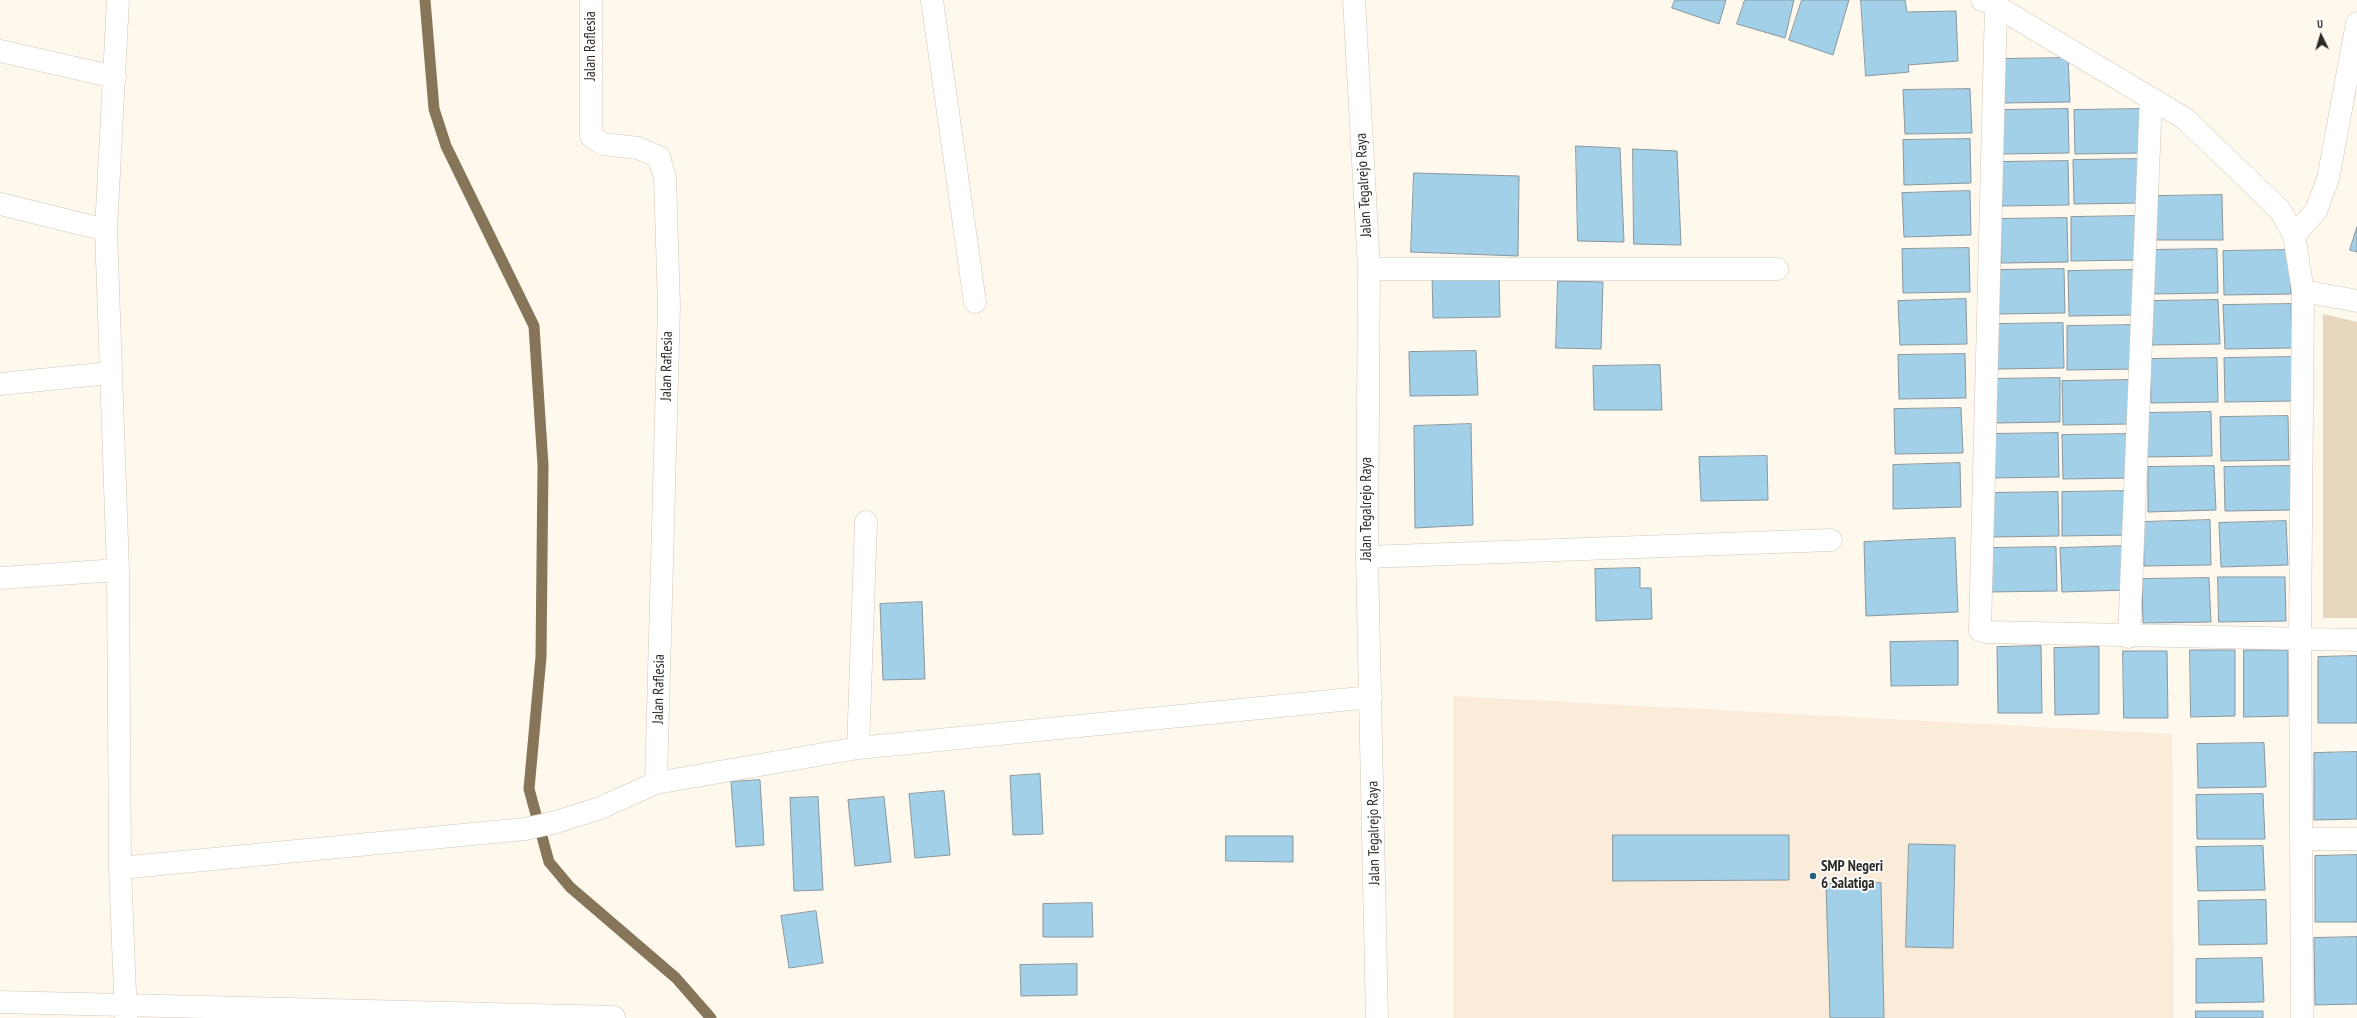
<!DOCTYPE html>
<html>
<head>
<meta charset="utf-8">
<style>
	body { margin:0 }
	#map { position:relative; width:2357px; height:1018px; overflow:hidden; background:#fff8ed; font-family:"PT Sans Narrow",sans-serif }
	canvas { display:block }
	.north { position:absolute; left:2301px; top:16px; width:40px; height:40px; -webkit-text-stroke:3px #fff; paint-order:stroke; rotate:355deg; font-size:11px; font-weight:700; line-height:16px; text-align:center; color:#2d2a25 }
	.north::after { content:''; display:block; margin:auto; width:14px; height:18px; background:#2d2a25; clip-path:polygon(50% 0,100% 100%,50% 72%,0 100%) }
</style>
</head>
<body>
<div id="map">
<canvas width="2357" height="1018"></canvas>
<div class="north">U</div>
</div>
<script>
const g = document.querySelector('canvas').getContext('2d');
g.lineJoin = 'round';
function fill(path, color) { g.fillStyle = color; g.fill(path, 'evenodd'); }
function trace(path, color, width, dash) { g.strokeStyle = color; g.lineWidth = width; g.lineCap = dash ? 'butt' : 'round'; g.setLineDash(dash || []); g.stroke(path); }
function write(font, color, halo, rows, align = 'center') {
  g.font = font + ' "PT Sans Narrow",sans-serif'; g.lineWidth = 3.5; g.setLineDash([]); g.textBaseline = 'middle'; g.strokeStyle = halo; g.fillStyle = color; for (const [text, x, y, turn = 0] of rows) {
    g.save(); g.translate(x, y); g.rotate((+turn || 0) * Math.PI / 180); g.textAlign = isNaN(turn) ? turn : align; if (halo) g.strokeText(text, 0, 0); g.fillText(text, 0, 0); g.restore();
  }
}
fill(new Path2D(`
	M1454,696L2172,734L2174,1018H1454Z`), '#faecd9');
fill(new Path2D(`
	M2323,314L2357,322V618H2323Z`), '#e7d7be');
trace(new Path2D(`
	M425,0L434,109L446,146L534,326L543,465L541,657L529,789L549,862L570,887L676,978L711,1018`), '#87755a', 11);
const building = new Path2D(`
	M1675,0H1726L1719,24L1672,8Z
	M1745,0H1794L1785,38L1737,24Z
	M1802,0H1849L1833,55L1789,40Z
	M1861,0H1905L1907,12L1956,11L1958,61L1908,65L1909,72L1866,76Z
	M2068,58L2070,102L2002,103V59Z
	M1970,89L1972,133L1905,134L1903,90Z
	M2068,109L2069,153L2002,154L2001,110Z
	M2141,109L2142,153L2075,154L2074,110Z
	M1970,139L1971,183L1904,185L1903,140Z
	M1576,146L1620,148L1624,242L1578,241Z
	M1633,149L1677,151L1681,245L1634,244Z
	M2140,159L2141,203L2074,204L2073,160Z
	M2068,161L2069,205L2002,206L2000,162Z
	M1414,173L1519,176L1518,256L1411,252Z
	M1970,191L1971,235L1904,237L1902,193Z
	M2222,195L2223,240H2156L2155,196Z
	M2137,216L2139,260L2071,261V217Z
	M2067,218L2068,262L2001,263L2000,219Z
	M2357,227V252L2350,250Z
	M1969,248L1970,292L1903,293L1902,249Z
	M2217,249L2218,293L2151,294L2149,250Z
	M2290,250L2291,294L2224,295L2223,251Z
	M2064,269L2065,313L1998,314L1996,270Z
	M2135,270L2137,315L2069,316L2068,271Z
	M1499,273L1500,317L1433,318L1432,274Z
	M1558,281L1603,282L1601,349L1556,348Z
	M1966,299L1967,344L1900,345L1898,301Z
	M2218,300L2220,344L2152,345L2151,301Z
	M2291,304L2292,348L2225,349L2223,305Z
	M2063,323L2064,368L1997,369L1996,324Z
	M2134,325L2135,369L2067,370V326Z
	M1476,351L1478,395L1410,396L1409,352Z
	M1965,354L1966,398L1899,399L1898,355Z
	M2292,357L2293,401L2225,402L2224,358Z
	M2217,358L2218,402L2151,403L2150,359Z
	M1660,365L1662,410H1594L1593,366Z
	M2060,378V422L1993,423L1992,379Z
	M2130,380V424L2063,425L2062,381Z
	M1961,408L1963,453L1895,454L1894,409Z
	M2211,412L2212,456L2145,457L2144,413Z
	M2288,416L2289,460L2221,461L2220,417Z
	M1471,424L1473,525L1415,528L1414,426Z
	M2058,433L2059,477L1992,478L1990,434Z
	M2129,434L2130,478L2063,479L2062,435Z
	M1767,456L1768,500L1701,501L1699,457Z
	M1960,463L1961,507L1893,509V465Z
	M2214,466L2216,510L2148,512V467Z
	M2291,466L2292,510L2225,511L2224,467Z
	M2128,491L2130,535L2062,536V492Z
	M2058,492L2059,536L1992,537L1991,493Z
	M2210,520L2211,565L2144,566L2143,522Z
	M2286,521L2288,565L2221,567L2219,523Z
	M1955,538L1958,612L1866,616L1864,542Z
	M2128,546V590L2062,592L2060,548Z
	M2056,547L2057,591L1989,592V548Z
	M1640,568V588H1651L1652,619L1596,621L1595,569Z
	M2218,577H2285L2286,621L2219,622Z
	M2209,578L2211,622L2143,623L2142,579Z
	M922,602L925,679L883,680L880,604Z
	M1958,641V685L1891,686L1890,642Z
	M2041,646L2042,713H1998L1997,647Z
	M2099,647V714L2055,715L2054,648Z
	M2190,650H2235V716L2191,717Z
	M2244,650H2288V716L2244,717Z
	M2123,651H2167L2168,718H2124Z
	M2357,656V723H2318V657Z
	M2264,743L2266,787L2198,788L2197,744Z
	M2357,752V819L2314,820V753Z
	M1040,774L1043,834L1013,835L1010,776Z
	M760,780L764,845L736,847L731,782Z
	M944,791L950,855L915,858L909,794Z
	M2263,794L2265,839H2197L2196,795Z
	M818,797L823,890L794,891L790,798Z
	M884,797L891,862L855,866L848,800Z
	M1613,835H1789V880L1613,881Z
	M1226,836H1293V862L1226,861Z
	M1909,844L1955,845L1953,948L1906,947Z
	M2263,846L2265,890L2198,891L2196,847Z
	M2357,855V922H2315V856Z
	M1881,883L1884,1018H1830L1826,884Z
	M2266,900L2267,944L2199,945L2198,901Z
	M1092,903L1093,937H1043V904Z
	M816,911L823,963L789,968L781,916Z
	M2357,937V1004L2315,1005L2314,938Z
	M2262,958L2264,1002L2196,1003V959Z
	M1077,964V995L1021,996L1020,965Z
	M2196,1011H2263V1018H2196Z`);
fill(building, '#a2d0e8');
trace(building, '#88969d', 1);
const minor = new Path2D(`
	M118,0L106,230L118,570L120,868L126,1018
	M591,0V136L603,144L638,148L659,157L665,178L669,306L656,783
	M932,0L975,302
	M1354,0L1369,269L1367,557L1377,1018
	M1982,0L1996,6L2184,118L2280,210L2294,235L2303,291L2357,301
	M1996,6L1980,630L1985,632L2357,640
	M0,51L115,77
	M0,204L106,230
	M2294,235L2316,211L2328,179L2357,23
	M1369,269H1777
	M0,384L110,373
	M1367,557L1831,540
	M0,578L118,570
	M2129,637L2151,98
	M858,748L866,522
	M2301,839H2357
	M120,868L525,829L556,822L600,808L656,783L858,748L1371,697
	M0,1002L614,1017
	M2302,1018L2300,638L2303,291`);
trace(minor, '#cfc6b9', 23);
trace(minor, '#fff', 22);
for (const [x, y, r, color] of [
	[1813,876,4,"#265f79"]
]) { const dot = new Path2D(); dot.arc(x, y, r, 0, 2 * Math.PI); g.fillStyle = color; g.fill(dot); trace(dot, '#fff', 1.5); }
write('15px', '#2d2a25', '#fff', [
	["Jalan Raflesia",591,46,-90],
	["Jalan Tegalrejo Raya",1364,185,-93],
	["Jalan Raflesia",667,366,-89],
	["Jalan Tegalrejo Raya",1367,509,-90],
	["Jalan Raflesia",659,689,-89],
	["Jalan Tegalrejo Raya",1374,833,-91]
]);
write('bold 15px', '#2d2a25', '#fff', [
	["SMP Negeri",1821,867],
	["6 Salatiga",1821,884]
], 'left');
</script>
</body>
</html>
